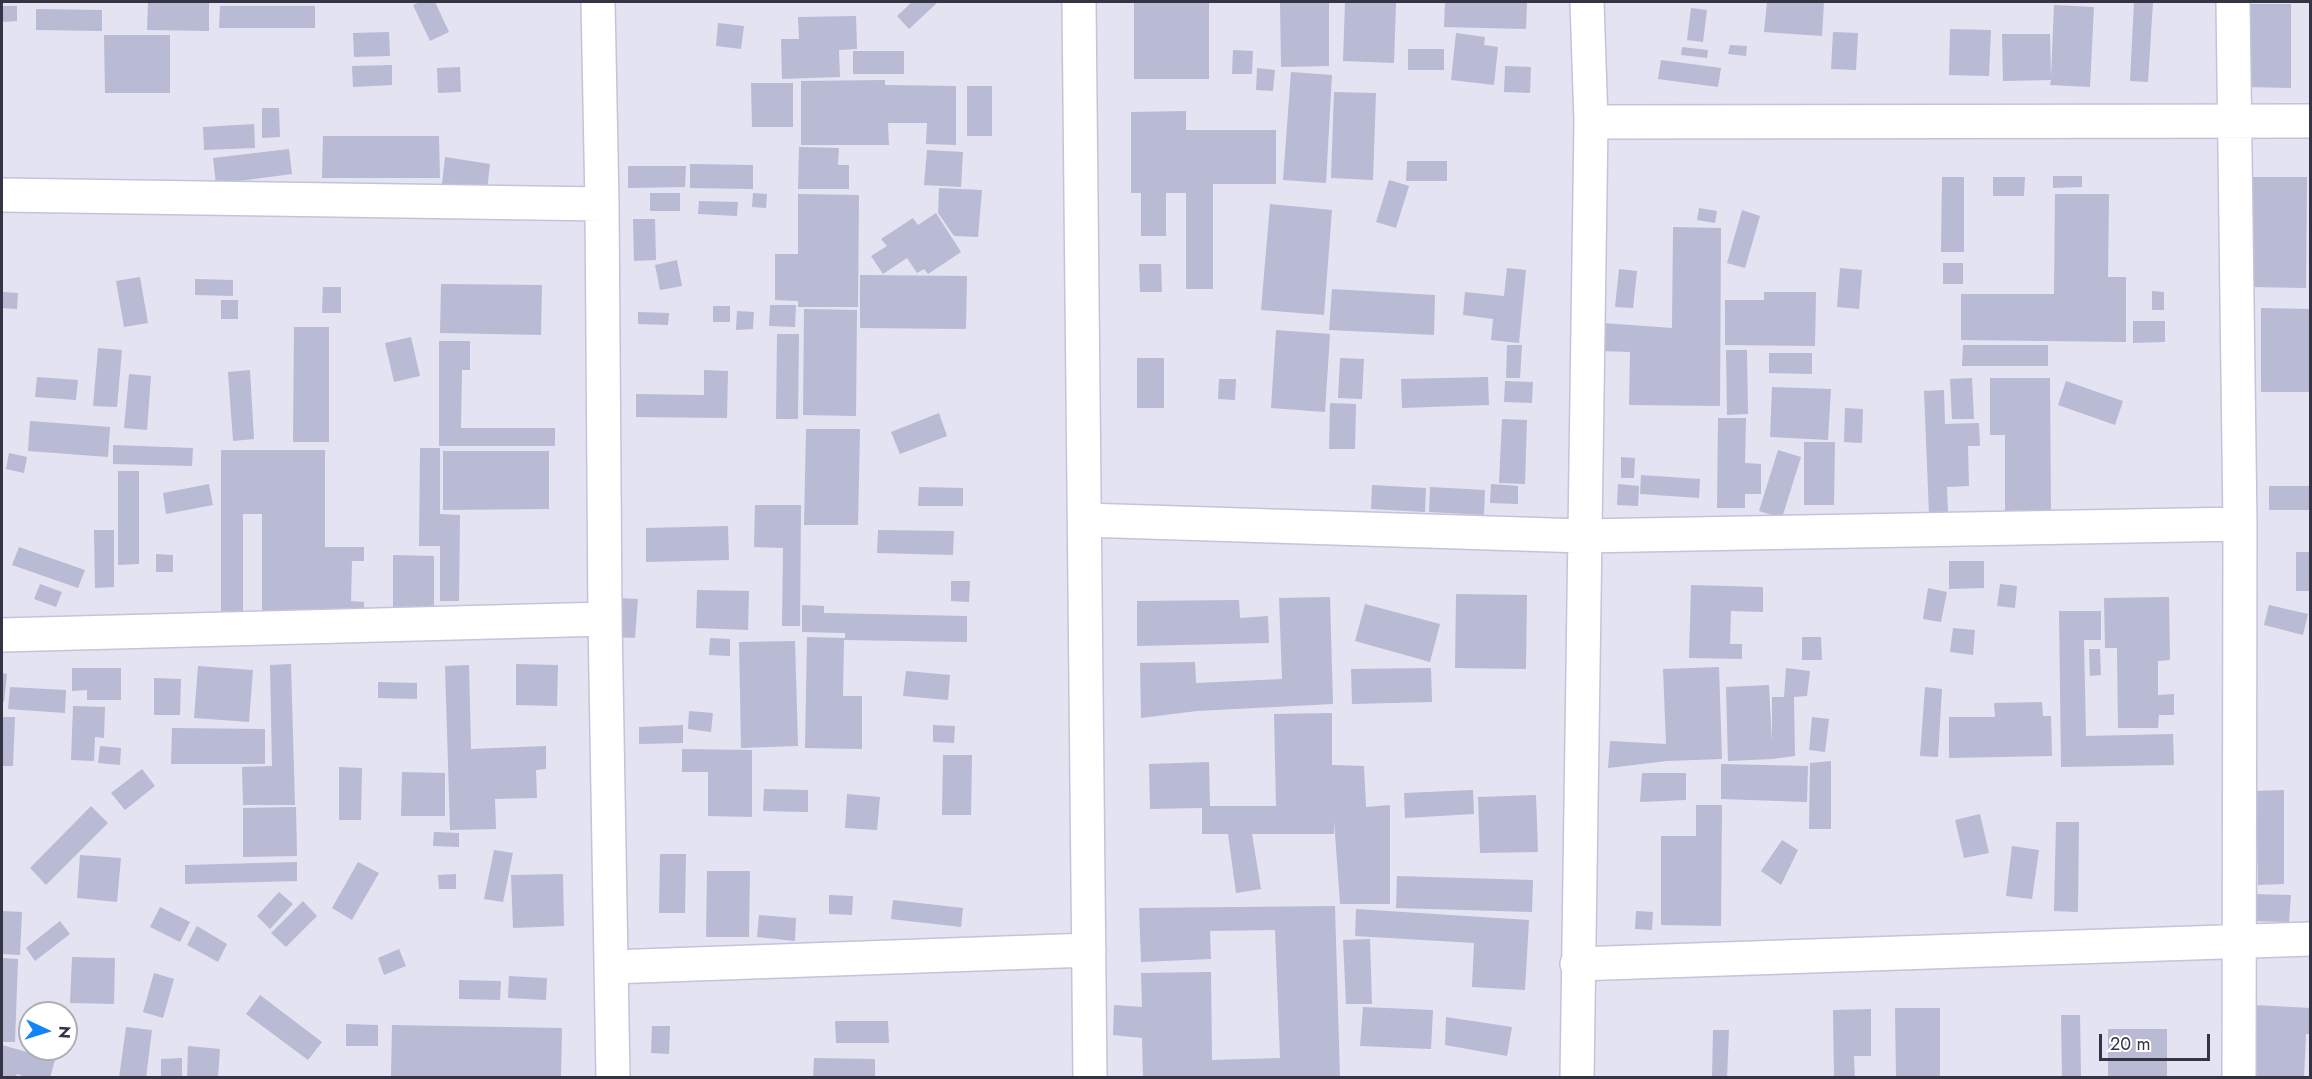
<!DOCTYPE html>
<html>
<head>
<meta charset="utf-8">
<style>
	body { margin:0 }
	#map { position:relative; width:2312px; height:1079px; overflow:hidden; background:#e4e3f2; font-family:Jost,sans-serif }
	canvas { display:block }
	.frame { position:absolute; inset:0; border:3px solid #343444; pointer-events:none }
	.north { position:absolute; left:18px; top:1001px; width:60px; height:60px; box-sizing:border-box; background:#fff; border:2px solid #aeaeb4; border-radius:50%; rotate:94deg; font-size:16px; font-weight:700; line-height:24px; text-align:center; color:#343444 }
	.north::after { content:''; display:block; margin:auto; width:21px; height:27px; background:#1383f9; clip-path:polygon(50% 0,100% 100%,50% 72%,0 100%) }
	.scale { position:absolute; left:2099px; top:1034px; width:111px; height:27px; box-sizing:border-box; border:3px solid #343444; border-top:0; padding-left:8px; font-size:18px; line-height:21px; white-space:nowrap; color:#343444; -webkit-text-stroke:4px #fff; paint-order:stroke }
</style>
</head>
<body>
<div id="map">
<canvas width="2312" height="1079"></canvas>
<div class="frame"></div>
<div class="north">N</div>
<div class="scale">20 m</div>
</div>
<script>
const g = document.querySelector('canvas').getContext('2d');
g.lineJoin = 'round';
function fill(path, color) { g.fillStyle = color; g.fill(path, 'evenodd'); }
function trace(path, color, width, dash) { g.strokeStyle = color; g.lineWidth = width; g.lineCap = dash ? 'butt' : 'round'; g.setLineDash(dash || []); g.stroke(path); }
fill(new Path2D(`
	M148,2H209V31L147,30Z
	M420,2H435L449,32L430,41L413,5Z
	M912,2H938L909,29L897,16Z
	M1134,2H1209V79H1134Z
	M1280,2H1329V66L1281,67Z
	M1345,2H1396L1394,63L1343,61Z
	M1445,2H1527L1526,29L1444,27Z
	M1767,2H1824L1822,36L1764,32Z
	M2134,2H2153L2148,82L2130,81Z
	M2249,4H2291V88L2248,87Z
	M2054,5L2094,7L2090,87L2050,85L2051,80L2003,81L2002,34H2050L2051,78Z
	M2,6H17V21L2,22Z
	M220,6H315V28H219Z
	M1691,8L1707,10L1703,42L1687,40Z
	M36,9L102,10V31L36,30Z
	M856,16L857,49L839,50L840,77L782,79L781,39H799L798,17Z
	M718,23L744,26L741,49L716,46Z
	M1950,29L1991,30L1989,76L1949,75Z
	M389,32L390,56L354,57L353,33Z
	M1833,32L1858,33L1856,70L1831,69Z
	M1456,33L1485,37L1484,45L1498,47L1494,85L1451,80Z
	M104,35H170V93H105Z
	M1730,45L1747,46L1746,56L1728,54Z
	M1682,47L1708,50L1707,58L1681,55Z
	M1408,49H1444V70H1408Z
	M1233,50L1253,51L1252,74H1232Z
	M853,51H904V74H853Z
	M1661,60L1721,68L1718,87L1658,79Z
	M392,65V85L353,87L352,66Z
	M1505,66L1531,67L1530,93L1504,92Z
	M460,67L461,92L438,93L437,68Z
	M1257,68L1275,70L1273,91L1256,90Z
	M1291,72L1332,75L1326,183L1283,180Z
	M885,80V85L956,86V145L926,144L927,123H888L889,145H801V81Z
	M751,83H793V127H752Z
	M967,86H992V136H967Z
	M1334,92L1376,93L1373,180L1331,178Z
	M262,108H279L280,137L262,138Z
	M1186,111V130H1276V184H1213V289H1186V193H1166V236H1141V193H1131V112Z
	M254,124L255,148L204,150L203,127Z
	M323,136H439L440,178H322Z
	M799,147L839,148L838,165H849V189H798Z
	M289,149L292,174L216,184L213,158Z
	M927,150L963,152L961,187L924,185Z
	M445,157L490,164L487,190L442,184Z
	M1407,161H1447V181H1406Z
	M690,164L753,165V189L690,188Z
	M628,166H686L685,187L628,188Z
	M2053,176H2082V187L2053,188Z
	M1942,177H1964V252H1941Z
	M1993,177H2025L2024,196H1993Z
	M2251,177H2307L2306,288L2250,287Z
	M1389,180L1409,186L1396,228L1376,222Z
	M939,188L982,190L978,237L954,236L938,213Z
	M650,193H680V211H650Z
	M753,193L767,194L766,208L752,207Z
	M798,194L859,195L858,307H798V301L775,300V254H798Z
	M2055,194H2109L2108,277H2126V342L1961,340V294H2054Z
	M699,201L738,202L737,216L698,214Z
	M1270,204L1332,210L1324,315L1261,310Z
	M1699,208L1717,211L1715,223L1697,220Z
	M1742,210L1760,216L1745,268L1727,263Z
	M936,213L961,252L928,274L924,269L917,273L907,258L883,274L871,256L887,246L881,239L913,218L918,225Z
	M633,219H655L656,260L634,261Z
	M1673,227L1721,228L1720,406L1629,405L1630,352L1600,351L1603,323L1672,328Z
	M677,260L682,286L660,290L655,265Z
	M1943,263H1963V284H1943Z
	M1139,264H1161L1162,292H1140Z
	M1507,268L1526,270L1519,343L1491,340L1493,319L1463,315L1465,292L1504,296Z
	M1840,268L1862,270L1859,309L1837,307Z
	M1619,269L1637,271L1633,308L1615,307Z
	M860,275L967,276L966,329L860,328Z
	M140,277L148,323L124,327L116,281Z
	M195,279L233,280V296L195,295Z
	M441,284L542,285L541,335L440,333Z
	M323,287H341V313H322Z
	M1332,289L1435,295L1434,335L1329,330Z
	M2152,291L2164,292V310H2152Z
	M3,292L18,293L17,309L2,308Z
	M1764,292H1816L1815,346L1725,345V300H1764Z
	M221,300H238V319H221Z
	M770,305H796L795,327L769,326Z
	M713,306H730V322H713Z
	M2261,308L2310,309V392H2261Z
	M804,309L857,310L856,416L803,415Z
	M737,311L754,312L753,329L736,330Z
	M638,312L669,313L668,325L638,324Z
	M2133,321H2165V342L2133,343Z
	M294,327H329V442H293Z
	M1276,330L1330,334L1325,412L1271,408Z
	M777,334H799L798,419H776Z
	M411,337L420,376L394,382L385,343Z
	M439,341H470V370H462L461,428H555V446H439Z
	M1507,345H1522L1520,378H1506Z
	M1963,345H2048V366H1962Z
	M98,348L122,350L117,407L93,406Z
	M1726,350H1747L1748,414L1727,415Z
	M1769,353H1812V374L1769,373Z
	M1137,358H1164V408H1137Z
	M1340,358L1364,359L1362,399L1338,398Z
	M250,370L254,439L233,441L228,372Z
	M704,370L728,371L727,418L636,417V394L704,395Z
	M129,374L151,376L147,430L124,428Z
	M37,377L78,380L76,400L35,397Z
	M1488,377L1489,405L1402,408L1401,379Z
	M1972,378L1974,419H1952L1950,379Z
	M1990,378H2050L2051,514H2005V435H1990Z
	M1219,379H1236L1235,400L1218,399Z
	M1505,381L1533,382L1532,403L1504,402Z
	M2066,381L2123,401L2115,425L2058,405Z
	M1772,387L1831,389L1828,440L1770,437Z
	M1944,390L1945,424L1979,423L1980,446H1968L1969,486L1947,487L1948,513L1929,514L1924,391Z
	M1330,403L1356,404L1355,449H1329Z
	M1845,408L1863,409L1862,443L1844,442Z
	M939,413L947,436L900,454L891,432Z
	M1718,418H1746L1745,463L1761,464V494H1745V508H1717Z
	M1502,419L1527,420L1525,484L1499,483Z
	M30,421L110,427L108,457L28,451Z
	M806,429H860L858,525H804Z
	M1804,442H1835L1834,505H1804Z
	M113,445L193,448L192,466L113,464Z
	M420,448H440V514L460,515L459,601H440V546H419Z
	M221,450H325V547H364V561H352L351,601L364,602V611H262V514H243V611H221Z
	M1778,450L1801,457L1782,518L1759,511Z
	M443,451H549V509L443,510Z
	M9,453L27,457L24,473L6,469Z
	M1621,457L1635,458L1634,478H1621Z
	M118,471H139V564L118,565Z
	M1641,475L1700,479L1699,498L1640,494Z
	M209,484L213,505L166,514L163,493Z
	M1491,484L1518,486V504L1490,503Z
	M1618,484L1639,486L1638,506L1617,505Z
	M1372,485L1426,488L1425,512L1371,509Z
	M2269,486H2310V510H2269Z
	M919,487L963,488V506H918Z
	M1430,487L1485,490L1484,515L1429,512Z
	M755,505H801L800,626H782L783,548L754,547Z
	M728,526L729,560L646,562V528Z
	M94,530H114V587L95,588Z
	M878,530L954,531L953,555L877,553Z
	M19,547L85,570L78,588L12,565Z
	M2296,552H2310V591H2296Z
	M156,554L173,555V572H156Z
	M393,555L434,556V611L393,610Z
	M1949,561H1984V588L1949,589Z
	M951,581H970L969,602L951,601Z
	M40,584L62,592L56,607L34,599Z
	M2000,584L2017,586L2015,608L1997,606Z
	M1691,585L1763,587V612L1731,611L1730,644H1742V659L1689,658Z
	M1928,588L1947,592L1941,622L1923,619Z
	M697,590L749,591L748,630L696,628Z
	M1456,594L1527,595L1526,669L1455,668Z
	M1330,597L1333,704L1197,711L1141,718L1140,663L1195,662L1196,683L1282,679L1279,598Z
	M2169,597L2170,660L2158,661V695L2174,694V715H2159L2158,728H2118L2117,648H2105L2104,598Z
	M615,598L638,599L635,638L613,637Z
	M1239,600L1240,618L1268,616L1269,643L1137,646V601Z
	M1365,604L1440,624L1430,662L1355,641Z
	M802,605L824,606V613L967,616V642L844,640L843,696H862V749L805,748L807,637L845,638V633L802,632Z
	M2269,605L2308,614L2303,635L2264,625Z
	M2059,611H2101V640H2084L2086,736L2173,734L2174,765L2061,767Z
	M1953,628L1975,630L1973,655L1950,652Z
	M1802,637H1821L1822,660H1802Z
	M710,638L730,639V656L709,655Z
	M795,641L798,746L741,748L739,642Z
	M2089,649H2100L2101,675L2090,676Z
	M291,664L295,805H243L242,767L272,766L270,665Z
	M516,664L558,665L557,706L516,705Z
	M469,665L471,749L546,746V769L536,770L537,798L495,799L496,829L450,830L445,666Z
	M198,666L253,670L249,722L194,718Z
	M1719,667L1722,759L1667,761L1608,768L1610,741L1666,744L1663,669Z
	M72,668H121V700H87V690L72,691Z
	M1431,668L1432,702L1352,704L1351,669Z
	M1786,668L1810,671L1807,696L1794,697L1795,756L1772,759L1728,761L1726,687L1769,685L1772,743V697H1784Z
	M906,671L950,675L948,700L903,696Z
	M2,673L7,674L4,702H2Z
	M154,678L181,679L180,715H154Z
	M378,682L417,683V699L378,698Z
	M10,687L66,690L65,713L8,709Z
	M1925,687L1942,689L1938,757L1920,756Z
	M2042,702L2043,716H2051L2052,756L1949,758V717H1995L1994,703Z
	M73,706L105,707L104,738L95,737L94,761L71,760Z
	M689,711L713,713L711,732L688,729Z
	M1332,713V765L1364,766L1366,807L1390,805V904H1340L1334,820V834H1252L1261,889L1236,893L1228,834H1202V808L1150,809L1149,764L1209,762L1210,806H1276L1274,714Z
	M2,717H15L13,766H2Z
	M1812,717L1829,719L1825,752L1809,750Z
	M683,725V743L639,744V727Z
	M933,725L955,726L954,743L933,742Z
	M172,728L265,729V764H171Z
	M100,746L121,748L120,765L98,763Z
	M682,749L752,750V817L708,816V772H682Z
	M943,755H972L971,815H942Z
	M1831,761V829H1809L1810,763Z
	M1721,764L1808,766L1807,802L1721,799Z
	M339,767L362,768L361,820H339Z
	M142,769L155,786L125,810L111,793Z
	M402,772L445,773V816H401Z
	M1642,773H1686V800L1640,802Z
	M764,789L808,790V812L763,811Z
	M1473,790L1474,814L1405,818L1404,793Z
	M2284,790V884L2258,885L2256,791Z
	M847,794L880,797L877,830L845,828Z
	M1536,795L1538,852L1480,853L1478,797Z
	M1696,805H1722L1721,926L1661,925V836H1696Z
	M91,806L108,823L46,885L30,868Z
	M296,807L297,856L243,857V808Z
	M1980,814L1989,853L1964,858L1955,820Z
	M2056,822H2079L2078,912L2054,911Z
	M434,832L459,833V847L433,846Z
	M1782,840L1798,850L1781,885L1761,871Z
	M2012,846L2039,850L2032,899L2006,896Z
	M494,850L513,853L503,902L484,899Z
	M660,854H686L685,913H659Z
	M80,855L121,858L117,902L77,898Z
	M297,862V881L185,884V865Z
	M358,862L379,873L352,920L332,908Z
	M707,871H750L749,937H706Z
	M456,874V889H439L438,875Z
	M563,874L564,926L513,928L511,875Z
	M1397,876L1533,880L1532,912L1396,908Z
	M279,892L293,904L270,929L257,916Z
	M2252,894L2291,895L2289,922L2250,921Z
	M829,895L853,896L852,915L829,914Z
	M893,900L963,908L961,927L891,919Z
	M303,901L317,916L286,947L271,933Z
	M1335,906L1340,1078H1143L1142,1038L1113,1035L1114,1005L1142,1007L1141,973L1211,972L1212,1060L1280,1058L1275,930L1210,931L1211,959L1141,962L1139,908Z
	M160,907L190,922L180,942L150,927Z
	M1356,909L1529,920L1525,990L1472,987L1474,943L1355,936Z
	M2,911L22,912L20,955L2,954Z
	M1636,911L1653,912L1652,930L1635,929Z
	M759,915L796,918L795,941L757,937Z
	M60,921L70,934L35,961L26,948Z
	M197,926L227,944L218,962L187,945Z
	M1370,939L1372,1004H1346L1343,940Z
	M399,949L406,966L384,975L378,958Z
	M72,957L115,958L114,1004L70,1003Z
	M2,958L18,959L15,1042H2Z
	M154,973L174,979L163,1018L143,1012Z
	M509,976L547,978L546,1000L508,998Z
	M459,980L501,981L500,1000L459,999Z
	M260,995L322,1042L308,1060L246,1014Z
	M2255,1005L2310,1008V1034H2306L2304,1078H2251Z
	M1363,1007L1433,1010L1431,1049L1360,1046Z
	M1895,1008H1940V1078H1896Z
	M1871,1009V1056H1854L1855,1078H1834L1833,1010Z
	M2061,1015H2080L2081,1078H2062Z
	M1446,1017L1512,1027L1507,1056L1445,1045Z
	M835,1021H888L889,1043H836Z
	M346,1024L378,1025V1046H346Z
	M392,1025L562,1028L561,1078H391Z
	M652,1026H670L669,1054L651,1053Z
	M126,1027L152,1030L146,1078H119Z
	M2108,1029H2167V1078H2108Z
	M1713,1030H1729L1727,1078H1712Z
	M2,1045L55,1060L50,1078H29L17,1074L16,1078H11L2,1075Z
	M188,1046L220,1049L218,1078H187Z
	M182,1058V1078H161V1059Z
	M814,1058L875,1059V1078H813Z`), '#b9bad3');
const minor = new Path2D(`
	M598,2L602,204L605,619L613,1078
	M1079,2L1090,1078
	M2233,2L2240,524L2239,1078
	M1591,122L2310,121
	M2,195L602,204
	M1085,520L1583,536L2240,524
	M2,635L605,619
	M1577,964L2310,939
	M611,967L1089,950
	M1577,1078L1591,122L1587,2`);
trace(minor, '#c4c3db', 36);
trace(minor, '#fff', 33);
</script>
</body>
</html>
